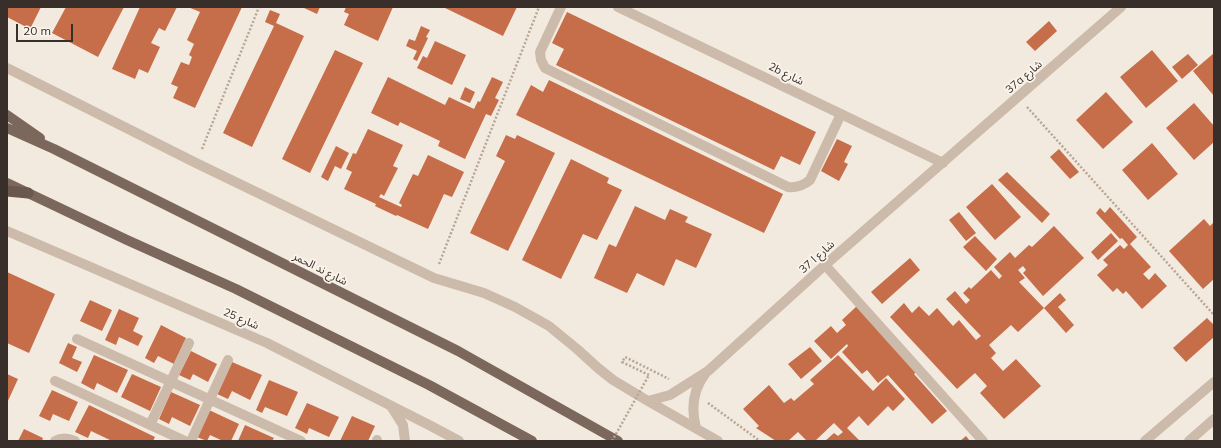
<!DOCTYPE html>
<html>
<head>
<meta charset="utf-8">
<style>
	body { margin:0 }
	#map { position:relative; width:1221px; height:448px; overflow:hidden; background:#f3eadf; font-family:Mulish,sans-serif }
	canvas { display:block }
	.frame { position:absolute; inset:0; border:8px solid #392f2a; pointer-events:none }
	.scale { position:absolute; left:16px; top:24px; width:57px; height:18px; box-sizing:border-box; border:2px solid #392f2a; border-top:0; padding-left:5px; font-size:12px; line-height:14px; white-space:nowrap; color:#392f2a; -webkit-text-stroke:3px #faf4ec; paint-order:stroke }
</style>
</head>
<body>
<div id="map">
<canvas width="1221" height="448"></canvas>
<div class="frame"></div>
<div class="scale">20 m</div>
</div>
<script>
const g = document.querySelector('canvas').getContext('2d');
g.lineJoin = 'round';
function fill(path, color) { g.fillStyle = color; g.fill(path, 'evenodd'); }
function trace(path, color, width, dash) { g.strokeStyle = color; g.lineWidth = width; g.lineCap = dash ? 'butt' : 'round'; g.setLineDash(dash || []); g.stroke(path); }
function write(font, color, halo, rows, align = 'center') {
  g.font = font + ' Mulish,"Noto Sans Arabic",sans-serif'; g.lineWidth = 3.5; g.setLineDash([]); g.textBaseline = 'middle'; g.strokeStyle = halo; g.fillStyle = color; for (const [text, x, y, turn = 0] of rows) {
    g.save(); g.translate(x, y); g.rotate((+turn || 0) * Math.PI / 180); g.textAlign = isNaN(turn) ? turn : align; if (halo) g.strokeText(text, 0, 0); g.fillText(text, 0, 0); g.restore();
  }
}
fill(new Path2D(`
	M7,7H41L30,29L7,17Z
	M66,7H124L98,57L52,33Z
	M140,7H177L165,31L159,28L151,43L160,47L148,73L139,69L135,79L112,69Z
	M188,7H242L195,108L173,98L178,87L171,84L181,62L189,65L192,57L189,55L194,44L187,40L200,12Z
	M302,7H320L317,14Z
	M346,7H393L378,41L344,25L349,14L344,12Z
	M443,7H517L503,36Z
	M270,10L280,14L276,23L304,36L252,147L223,133L274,26L265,22Z
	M567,12L816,132L800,165L781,156L774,170L556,65L564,49L552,43Z
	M1049,21L1057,31L1035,51L1026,42Z
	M421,26L430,30L426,37L428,38L417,61L413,59L417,51L406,46L409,39L415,41Z
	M435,41L466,55L452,85L417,68L423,56L427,58Z
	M335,50L363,63L310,173L282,159Z
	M1152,50L1178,81L1146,108L1120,77Z
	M1214,53V96L1193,71Z
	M1188,54L1198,65L1182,79L1172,67Z
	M388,77L445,105L449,97L474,109L478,101L480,102L492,77L503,82L495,98L499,100L491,116L486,114L465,159L438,146L440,141L400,122L398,126L371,113Z
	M549,80L783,194L764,233L516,115L531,85L543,92Z
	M465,87L475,92L470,103L460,99Z
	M1106,92L1133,122L1103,149L1076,120Z
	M1194,103L1214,126V142L1194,160L1166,128Z
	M368,129L403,145L393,166L398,168L384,196L381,194L379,197L401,207L402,205L399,203L413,174L418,176L428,155L464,172L452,197L444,194L428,229L397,215L396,216L375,206L376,204L344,189L352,172L346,169L353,153L356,154Z
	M506,135L515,139L517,135L555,153L508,251L470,233L505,161L496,156Z
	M837,139L852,146L844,162L848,164L839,181L821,171Z
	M1152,143L1178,174L1148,200L1122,170Z
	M336,146L349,153L341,169L335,166L328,181L321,177Z
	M1059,149L1079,172L1070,179L1050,157Z
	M571,159L609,178L607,183L622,190L597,240L583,234L561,279L522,260Z
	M1007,172L1050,214L1042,223L998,180Z
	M992,184L1021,217L995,240L966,207Z
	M635,206L665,220L670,209L688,217L685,222L712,234L696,268L676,259L664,286L637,273L627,293L594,278L609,244L616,247Z
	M1110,207L1137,237L1130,244L1151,267L1143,274L1149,280L1155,273L1167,286L1142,309L1126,291L1123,294L1117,288L1113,292L1097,275L1108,265L1103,260L1120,245L1124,249L1128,245L1122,238L1120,239L1096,213L1100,208L1105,213Z
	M959,212L976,233L966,241L949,220Z
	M1204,219L1210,226L1214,222V279L1203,289L1169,251Z
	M1054,226L1084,258L1043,296L1023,273L1026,270L1023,266L1018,270L1025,278L1019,282L1044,308L1018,332L1011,325L989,345L996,353L991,358L1003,371L1016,359L1041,386L1004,419L980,393L987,386L975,373L957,389L890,317L904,303L912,313L919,306L929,316L937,308L953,326L959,320L976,340L981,336L946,299L955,291L966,304L970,300L963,293L969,287L971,289L991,270L999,279L1002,276L994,267L1010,252L1015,258L1029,245L1032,247Z
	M1111,233L1118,241L1098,260L1091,252Z
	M975,236L997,259L986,271L963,247Z
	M910,258L920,270L882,304L871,292Z
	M7,272L55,294L29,353L7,343Z
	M1060,293L1066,300L1058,307L1074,325L1066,333L1044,308Z
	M90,300L112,310L102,331L80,321Z
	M858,305L917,371L914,374L947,411L932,424L888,375L878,383L867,370L862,374L842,352L848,346L847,344L831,359L814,341L831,326L837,333L846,325L842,320Z
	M119,309L139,318L133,331L143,336L138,346L119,337L116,345L105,340Z
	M1207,318L1214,325V337L1186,362L1173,348Z
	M161,325L186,338L174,364L158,356L154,363L145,358Z
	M68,343L77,347L72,358L82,362L77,372L59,363Z
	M810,347L822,361L801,379L788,364Z
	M191,351L217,364L208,382L193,374L190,380L179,375Z
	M94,355L128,370L117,393L97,383L94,390L81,383Z
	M838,355L873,391L886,378L905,399L893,411L888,406L868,426L859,416L847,428L860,441H825L834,433L838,436L843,432L834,423L815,441H807L798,432L788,441H776L756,428L759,426L743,409L769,385L784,403L791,398L794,401L814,384L810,380Z
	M232,362L262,375L250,400L232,391L228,399L217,394Z
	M7,374L18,379L7,403Z
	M132,374L161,387L150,411L121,397Z
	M269,380L298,392L287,416L265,407L262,413L256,410Z
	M52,390L78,402L69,421L53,414L50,421L39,416Z
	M171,392L200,405L190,426L172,417L169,424L159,419Z
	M307,403L339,417L329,437L309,428L307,434L295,428Z
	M89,405L155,437L153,441H112L91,431L88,438L75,432Z
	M209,410L239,424L231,441H223L210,435L207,441L197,437Z
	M352,416L375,426L368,441H340Z
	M245,425L274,438L272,441H238Z
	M24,429L43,438L42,441H18Z
	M966,436L970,441H960Z`), '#c66d49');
trace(new Path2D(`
	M1027,107L1214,315
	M202,149L259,7
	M439,264L539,7
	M649,375L622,362L625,357L669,379
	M708,403L760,441`), '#b8a594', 2.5, [2, 2]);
trace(new Path2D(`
	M561,7L540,52L541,60L545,68L788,187C797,188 803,186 810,180L841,114
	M825,265L983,441
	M1145,441L1214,382`), '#cba', 10);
trace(new Path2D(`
	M618,7L943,163
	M7,68L196,163L434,278L484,293L515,307L549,326L577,349L598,368L613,380L648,401L718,441
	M77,339L301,441
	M55,381L185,441
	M648,401L670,395L708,371L825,265L1121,7
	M391,406L403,425L405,441
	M150,425L189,343
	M696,428C691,409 693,390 705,374
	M55,441C62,437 68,438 75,441
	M191,441L228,360
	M377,441V440`), '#cba', 10);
trace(new Path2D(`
	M7,231L267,343L431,426L459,441
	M1189,441L1214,419`), '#cba', 10);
trace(new Path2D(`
	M7,115L40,138
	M7,128L54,149L458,351L618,441
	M7,183L127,240L236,289L429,385L532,441`), '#7b675b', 10);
trace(new Path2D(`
	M7,191L28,193`), '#6a584e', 11);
trace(new Path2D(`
	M612,441L649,375`), '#b8a594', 2.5, [2, 2]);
write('11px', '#392f2a', '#faf4ec', [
	["2b شارع",786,74,26],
	["37a شارع",1024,77,-41],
	["شارع ا 37",817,257,-42],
	["شارع ند الحمر",320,269,27],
	["شارع 25",241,319,23]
]);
</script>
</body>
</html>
